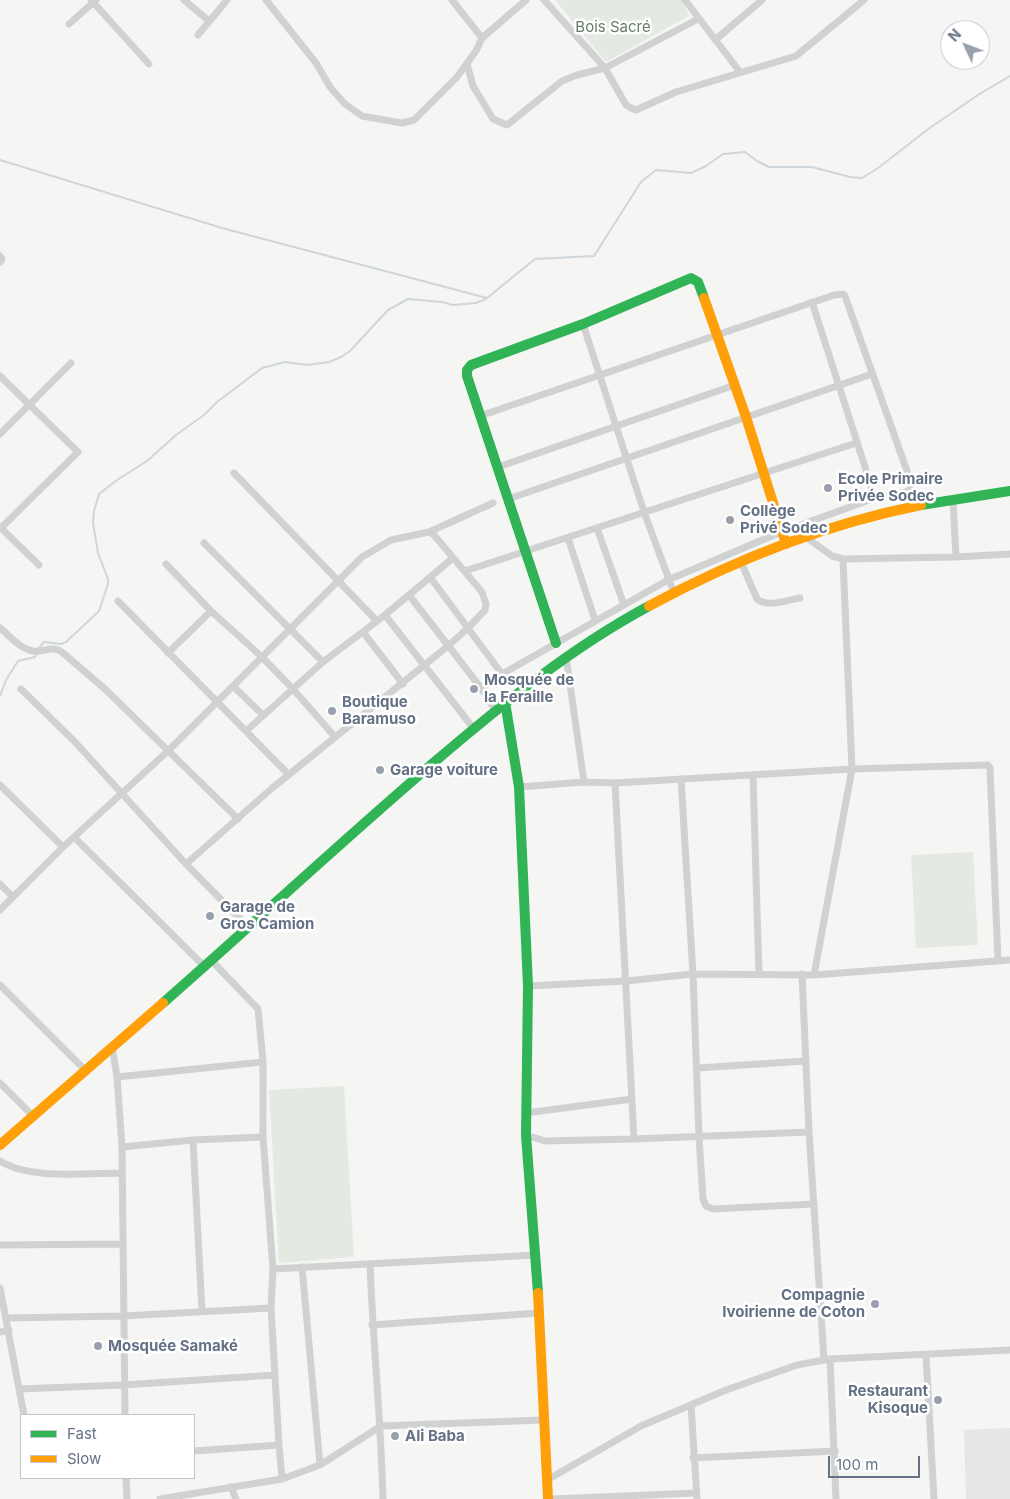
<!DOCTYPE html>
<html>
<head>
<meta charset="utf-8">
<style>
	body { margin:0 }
	#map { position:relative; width:1010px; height:1499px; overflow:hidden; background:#f5f6f4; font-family:Inter,sans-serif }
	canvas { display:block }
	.legend { position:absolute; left:20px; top:1414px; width:175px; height:65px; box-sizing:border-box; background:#fff; border:1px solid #c1c6ce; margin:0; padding:6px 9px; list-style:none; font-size:15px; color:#657185 }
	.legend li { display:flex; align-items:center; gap:10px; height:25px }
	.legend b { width:25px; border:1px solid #c1c6ce }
	.north { position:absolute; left:940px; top:20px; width:50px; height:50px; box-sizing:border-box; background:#fff; border:1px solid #c1c6ce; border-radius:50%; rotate:313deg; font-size:14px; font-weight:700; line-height:20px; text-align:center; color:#657185 }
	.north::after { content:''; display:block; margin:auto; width:18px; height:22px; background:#97a0ac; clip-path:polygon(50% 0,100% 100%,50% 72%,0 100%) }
	.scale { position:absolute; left:828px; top:1456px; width:92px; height:22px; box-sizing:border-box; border:2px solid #657185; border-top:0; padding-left:6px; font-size:15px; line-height:18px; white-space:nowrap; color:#657185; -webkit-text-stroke:4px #fff; paint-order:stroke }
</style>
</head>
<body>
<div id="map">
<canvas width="1010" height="1499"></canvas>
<ul class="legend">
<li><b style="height:6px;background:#30b455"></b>Fast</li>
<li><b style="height:6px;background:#ff9f0a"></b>Slow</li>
</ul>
<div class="north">N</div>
<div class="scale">100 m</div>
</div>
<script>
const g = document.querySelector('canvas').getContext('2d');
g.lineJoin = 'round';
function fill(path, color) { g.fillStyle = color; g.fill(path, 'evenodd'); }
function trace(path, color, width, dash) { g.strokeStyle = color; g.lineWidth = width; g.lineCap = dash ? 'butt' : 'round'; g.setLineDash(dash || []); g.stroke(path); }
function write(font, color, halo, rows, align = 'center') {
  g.font = font + ' Inter,sans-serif'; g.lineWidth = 5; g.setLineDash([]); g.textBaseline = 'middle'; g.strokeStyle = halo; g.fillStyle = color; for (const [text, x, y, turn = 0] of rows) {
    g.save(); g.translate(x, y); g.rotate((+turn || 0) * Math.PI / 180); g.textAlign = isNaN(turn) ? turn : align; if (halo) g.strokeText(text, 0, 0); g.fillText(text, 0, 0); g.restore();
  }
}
fill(new Path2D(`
	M1010,1428V1499H966L964,1430Z`), '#e5e6e7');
fill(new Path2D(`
	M555,0H682L689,16L606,62Z
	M973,852L978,945L916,948L911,855Z
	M344,1086L354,1257L279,1263L269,1090Z`), '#e4e9e2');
trace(new Path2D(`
	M0,160L222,228L487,298L535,259L594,256L641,182L656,170L691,173L706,166L723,154L745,152L757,161L769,167H812L850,177L862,178L878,168L931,127L981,93L1010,76
	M39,648L44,642L61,644L66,642L99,611L108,584V579L98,553L93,523L94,511L99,494L117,480L147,461L176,435L204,415L217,402L262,368L285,362L307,365L329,362L341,357L350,351L388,310L408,299L442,302L453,305L476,303L486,299
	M0,696L6,680L18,661L35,657L37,653`), '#cfd6da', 2);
trace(new Path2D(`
	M91,0L149,64
	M184,0L209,21
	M266,0L316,63L330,87L345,104L362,116L402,123L414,120L457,77L476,51L482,38L526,0
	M452,0L482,38
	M544,0L605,68L626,105L631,108L636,110L676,92L796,56L864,0
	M685,0L740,72
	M69,24L96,0
	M198,35L227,0
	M715,40L762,0
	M467,64L473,86L493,119L507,125L562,81L577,75L605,68L698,19
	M0,256L2,259L0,262
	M812,302L875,498
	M583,324L644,512L674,593
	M0,376L78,452L1,528
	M480,416L834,295L843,294L845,296L907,471L911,491L910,508
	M0,434L71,363
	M498,467L735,385
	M234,473L377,621
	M508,499L872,374
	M953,500L956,557
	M0,527L39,565
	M597,528L624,605
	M806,537L832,556L843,559L956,557L1010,554
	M568,538L595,620
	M204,543L323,662
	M741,562L757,599C768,608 787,600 800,598
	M166,564L211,611L262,657L293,689L335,737
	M465,571L856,443
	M430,577L502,674
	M409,595L481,688L495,710
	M118,601L289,775
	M385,615L474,729
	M0,628C10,636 20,649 33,651C44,653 53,644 63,653L105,689L238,819
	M363,632L403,684
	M168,653L211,611
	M566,657L584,782
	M233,686L263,715
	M481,688L502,674L668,580L781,532L875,498L911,491
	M21,689L75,742L186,864L249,928
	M246,731L323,662L385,615L453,558
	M753,776L759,974
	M681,779L693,974L699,1137L703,1199L706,1206L713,1209L814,1204
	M615,783L634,1139
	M0,785L63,847
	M519,787L584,782L615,783L852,769L988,765L990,768L998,960
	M74,837L204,966
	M186,864L271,789L448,646L468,628L485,610L486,604L482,592L434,535L429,532
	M0,884L13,897
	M0,910L63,847L168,751L362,557L391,540L429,532L493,503
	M211,960L258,1009L263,1062V1137L273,1269L271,1308L279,1445L282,1479
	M802,974L809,1132L824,1359
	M814,975L852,769L843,559
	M0,985L85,1070
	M528,986L626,981L693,974L814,975L1010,960
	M112,1046L117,1077L122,1147L125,1415
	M697,1068L806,1061
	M117,1077L263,1062
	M0,1083L33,1116
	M526,1113L632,1099
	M526,1135L545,1141L634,1139L809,1132
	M193,1140L202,1311
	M122,1147L193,1140L263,1137
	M0,1161C30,1180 87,1173 122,1173
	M0,1245L123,1244
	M370,1264C373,1343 381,1421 383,1499
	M302,1267L320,1465
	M273,1269L536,1255
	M0,1288L24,1415
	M6,1318L123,1316L271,1308
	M372,1325L539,1313
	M0,1332L9,1330
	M926,1355L934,1499
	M830,1359L836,1499
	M19,1389L123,1385L275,1375
	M691,1405L697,1499
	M194,1451L279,1445
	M693,1458L835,1451
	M126,1478L127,1499
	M547,1480L641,1426L726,1390L797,1365L830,1359L1010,1350
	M231,1487L236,1499
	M160,1499L282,1479L320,1465L381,1426L543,1420
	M552,1499L696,1493`), '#d0d1d1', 7);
trace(new Path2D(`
	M921,505L1010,491
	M556,643L467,376V370L471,365L583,324L691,278L698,282L704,298
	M505,702L519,787L528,986L526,1135L538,1293
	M163,1003C253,924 341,842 432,764C500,706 569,649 649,606`), '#30b455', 10);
trace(new Path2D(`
	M704,298L746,417L786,544
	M649,606C734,560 826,524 921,505
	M0,1145L163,1003
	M538,1293L548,1499`), '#ff9f0a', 10);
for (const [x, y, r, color] of [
	[828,488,5,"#97a0ac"],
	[730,520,5,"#97a0ac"],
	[474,689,5,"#97a0ac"],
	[332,711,5,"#97a0ac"],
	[380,770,5,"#97a0ac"],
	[210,916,5,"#97a0ac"],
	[875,1304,5,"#97a0ac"],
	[98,1346,5,"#97a0ac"],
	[938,1400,5,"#97a0ac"],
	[395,1436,5,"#97a0ac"]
]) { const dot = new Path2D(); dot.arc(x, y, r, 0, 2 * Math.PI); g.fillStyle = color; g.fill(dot); trace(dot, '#fff', 2); }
write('15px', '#657c64', '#fff', [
	["Bois Sacré",613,27]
]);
write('bold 15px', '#657185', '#fff', [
	["Ecole Primaire",838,479],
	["Privée Sodec",838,496],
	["Collège",740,511],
	["Privé Sodec",740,528],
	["Mosquée de",484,680],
	["la Feraille",484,697],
	["Boutique",342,702],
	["Baramuso",342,719],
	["Garage voiture",390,770],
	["Garage de",220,907],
	["Gros Camion",220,924],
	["Compagnie",865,1295,"right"],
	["Ivoirienne de Coton",865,1312,"right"],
	["Mosquée Samaké",108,1346],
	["Restaurant",928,1391,"right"],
	["Kisoque",928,1408,"right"],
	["Ali Baba",405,1436]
], 'left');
</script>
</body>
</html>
